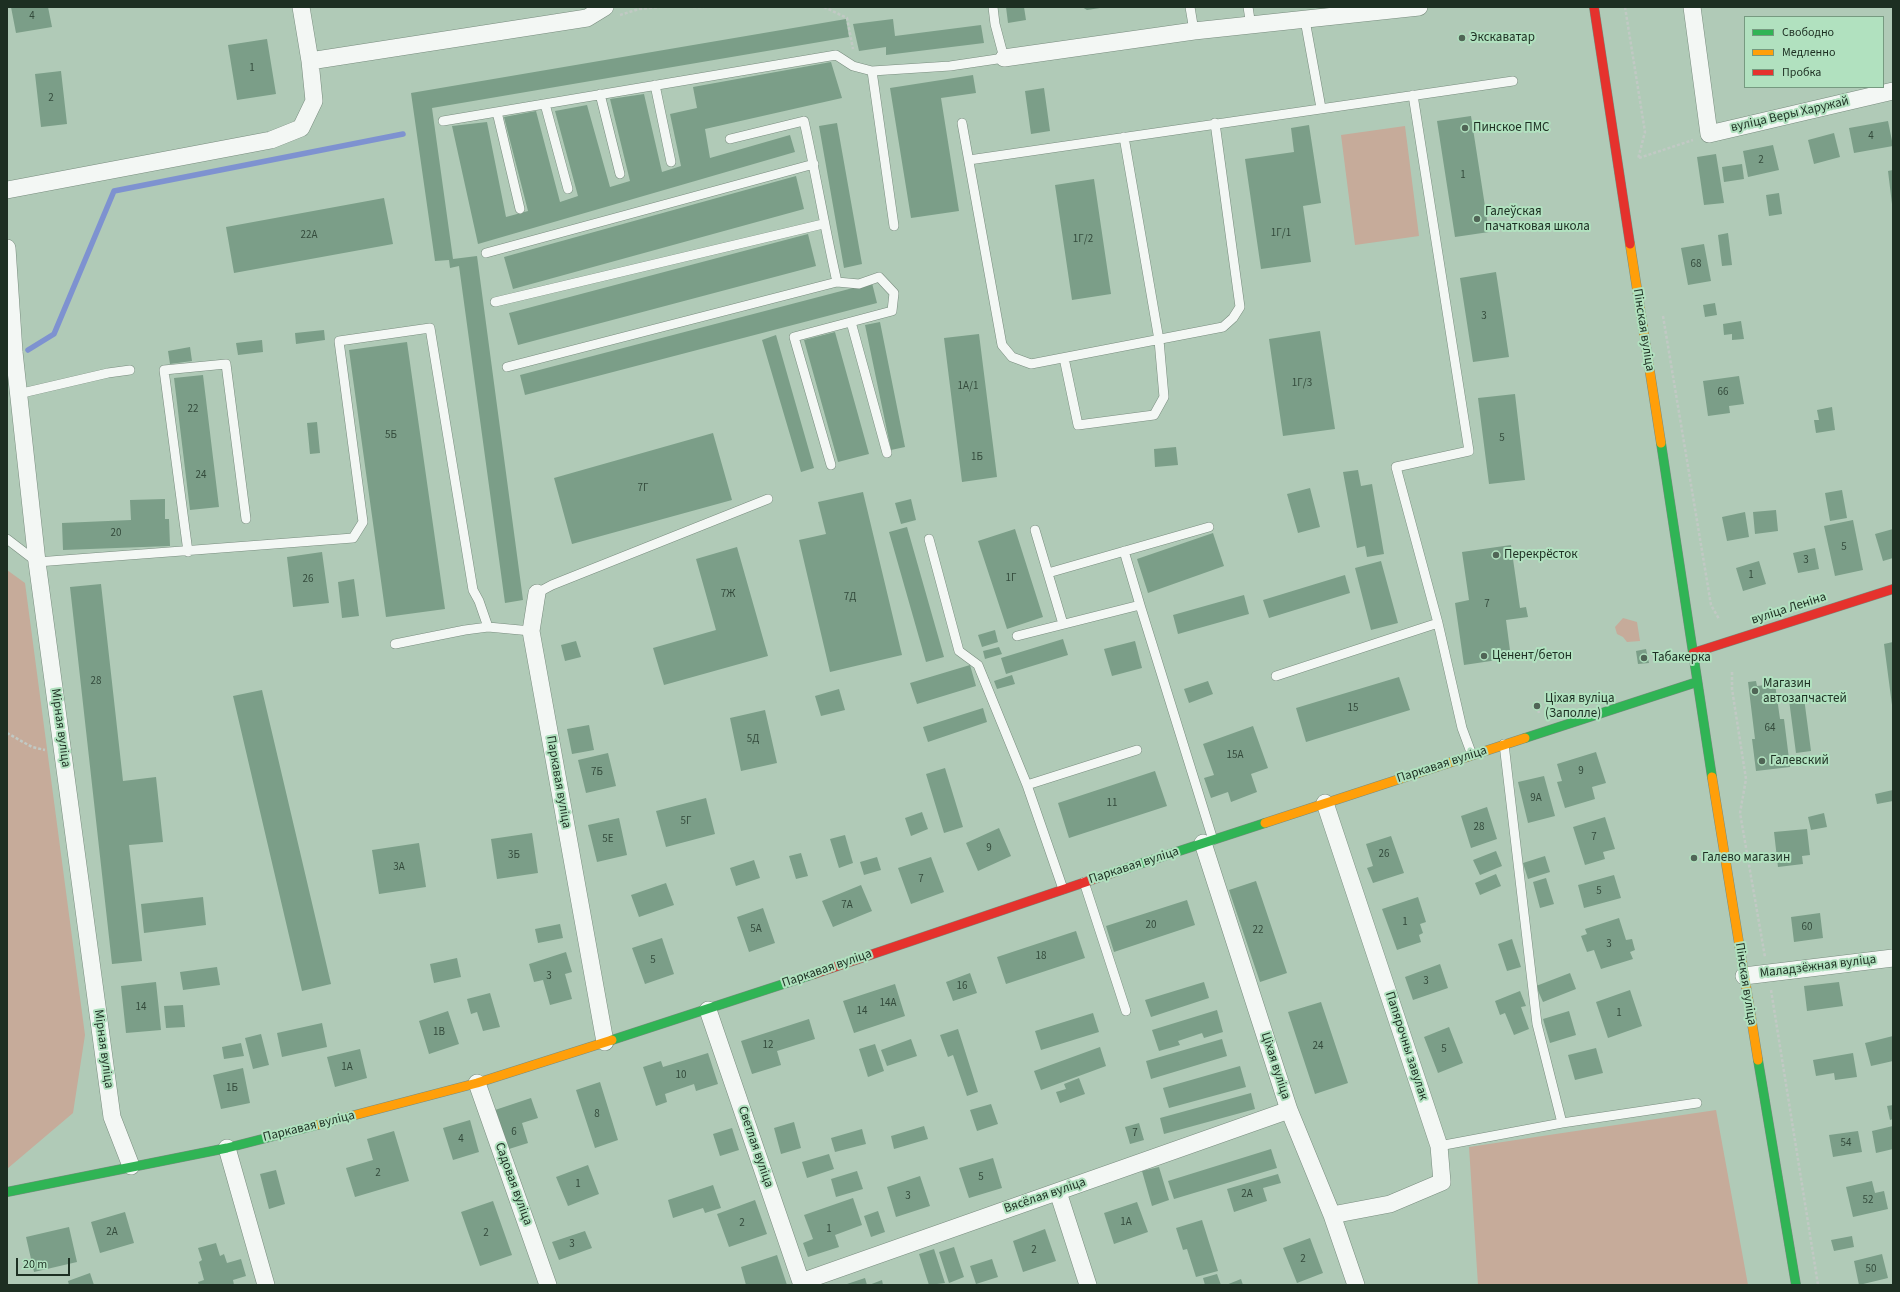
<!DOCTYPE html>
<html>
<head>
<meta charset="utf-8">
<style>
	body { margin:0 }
	#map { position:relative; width:1900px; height:1292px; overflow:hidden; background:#b0cab7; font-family:"Source Sans 3",sans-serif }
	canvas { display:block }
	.frame { position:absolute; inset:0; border:8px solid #1d2f22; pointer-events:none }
	.legend { position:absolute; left:1744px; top:16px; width:140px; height:72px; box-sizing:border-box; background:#b1e1bf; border:1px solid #769a80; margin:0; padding:5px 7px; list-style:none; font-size:12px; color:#1d2f22 }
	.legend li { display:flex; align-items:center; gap:8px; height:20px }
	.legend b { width:20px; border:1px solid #769a80 }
	.scale { position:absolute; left:16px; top:1258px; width:54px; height:18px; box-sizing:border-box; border:2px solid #1d2f22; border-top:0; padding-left:5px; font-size:12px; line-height:14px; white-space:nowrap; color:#1d2f22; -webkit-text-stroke:3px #b1e1bf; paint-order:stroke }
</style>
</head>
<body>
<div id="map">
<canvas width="1900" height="1292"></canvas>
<div class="frame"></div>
<ul class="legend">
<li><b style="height:5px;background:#30b455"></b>Свободно</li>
<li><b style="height:5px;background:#ff9f0a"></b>Медленно</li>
<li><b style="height:5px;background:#e5322d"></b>Пробка</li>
</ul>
<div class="scale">20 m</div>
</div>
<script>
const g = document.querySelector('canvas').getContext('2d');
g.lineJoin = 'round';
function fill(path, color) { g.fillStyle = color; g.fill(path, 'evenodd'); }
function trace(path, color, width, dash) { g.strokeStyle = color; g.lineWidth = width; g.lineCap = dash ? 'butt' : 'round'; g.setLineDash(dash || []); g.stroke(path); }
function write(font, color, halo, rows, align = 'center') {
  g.font = font + ' "Source Sans 3",sans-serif'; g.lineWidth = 4; g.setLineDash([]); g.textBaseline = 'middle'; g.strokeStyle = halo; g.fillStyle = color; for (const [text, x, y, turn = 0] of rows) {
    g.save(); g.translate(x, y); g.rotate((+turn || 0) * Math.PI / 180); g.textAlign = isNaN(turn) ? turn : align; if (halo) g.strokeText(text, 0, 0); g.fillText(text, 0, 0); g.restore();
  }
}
fill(new Path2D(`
	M1405,126L1419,236L1355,245L1341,135Z
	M7,570L25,583L85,1035L73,1113L7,1169Z
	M1623,618L1637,622L1640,641L1627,642L1623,637L1617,634L1615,627Z
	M1716,1110L1748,1285H1478L1469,1147Z`), '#c6ab9a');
trace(new Path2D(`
	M28,350L54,334L114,191L403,134`), '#7e92d0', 5.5);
fill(new Path2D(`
	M11,7H48L52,27L16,33Z
	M1006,7H1024L1026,20L1008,23Z
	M1082,7H1100V8L1087,10Z
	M846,19L849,37L432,108L453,259L477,256L523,600L505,603L459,266L450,268L449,260L435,261L411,93Z
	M893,19L895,36L981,25L984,43L886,55V47L859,51L853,24Z
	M267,39L276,94L237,100L228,45Z
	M831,62L842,98L705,129L710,158L790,135L795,152L478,244L452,126L487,122L506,217L528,211L504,117L536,111L560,202L578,196L555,111L587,105L610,187L630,181L610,99L644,94L662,172L681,166L670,114L697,108L693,87Z
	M61,71L67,124L41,127L35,74Z
	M973,75L976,93L941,98L959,211L911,218L890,88Z
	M1044,88L1050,131L1031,134L1025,91Z
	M1471,116L1489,232L1455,237L1437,121Z
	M1888,121L1893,146L1854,153L1849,128Z
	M837,123L862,264L844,268L819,126Z
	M1309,125L1321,203L1303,206L1311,262L1261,269L1245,159L1294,152L1291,128Z
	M1834,133L1840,157L1814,164L1808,140Z
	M1773,145L1779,170L1748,177L1743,151Z
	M1716,154L1724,203L1704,205L1697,157Z
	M1742,164L1744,179L1724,182L1722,167Z
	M1893,170V204H1892L1888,171Z
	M796,176L804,209L513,289L504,257Z
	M1094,179L1111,294L1072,300L1055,185Z
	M1779,193L1782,214L1769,216L1766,195Z
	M384,198L393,244L234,273L226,227Z
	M1728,233L1732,265L1722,266L1718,235Z
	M808,234L816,266L518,345L509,313Z
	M1704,244L1711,281L1688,285L1681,248Z
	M1496,272L1509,357L1473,362L1460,278Z
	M872,283L877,303L525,395L520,375Z
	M1715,303L1717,315L1705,317L1703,305Z
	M1741,321L1744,339L1732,340V334L1724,335L1723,324Z
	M880,322L905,447L891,450L865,325Z
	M324,330L325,340L296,344L295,333Z
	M1320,331L1335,429L1283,436L1269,339Z
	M835,332L869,454L838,462L804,340Z
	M979,334L997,477L962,482L944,338Z
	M776,335L814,468L801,472L762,340Z
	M262,340L263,352L238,355L236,343Z
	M407,342L445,609L386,617L349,350Z
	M190,347L192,361L170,364L168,351Z
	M203,375L219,507L190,510L174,378Z
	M1739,376L1744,404L1729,406L1730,413L1708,416L1703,381Z
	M1515,394L1525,480L1489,484L1478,398Z
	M1832,407L1835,430L1816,433L1814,420H1819L1817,410Z
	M317,422L320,453L310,454L307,423Z
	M713,433L732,500L572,544L554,478Z
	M1176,447L1178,465L1155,467L1154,449Z
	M1358,470L1361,486L1372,484L1384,554L1367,557L1365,546L1357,548L1343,472Z
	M1310,488L1320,527L1298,533L1287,494Z
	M1842,490L1847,518L1830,521L1825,493Z
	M863,492L902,655L830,672L799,540L826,534L818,502Z
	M165,499V519H169L170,546L63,550L62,523L131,520L130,500Z
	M911,499L916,520L901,524L895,503Z
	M1776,510L1778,531L1755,534L1753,512Z
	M1745,512L1749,537L1727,541L1722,517Z
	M1853,520L1863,570L1835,576L1824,526Z
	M907,527L944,657L926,662L889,532Z
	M1015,529L1043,617L1007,629L978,541Z
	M1893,529V558L1883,561L1875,534Z
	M1213,533L1224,566L1148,593L1137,559Z
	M1511,545L1520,608L1526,607L1528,617L1506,620L1511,658L1464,665L1455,603L1469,600L1462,552Z
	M737,547L768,656L664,685L653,648L716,630L696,559Z
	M1815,548L1819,569L1798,573L1793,553Z
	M322,552L329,603L293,607L287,557Z
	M1381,561L1398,623L1371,630L1355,568Z
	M1759,561L1766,584L1743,591L1736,568Z
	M1345,575L1350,593L1269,618L1263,600Z
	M354,579L359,616L342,618L338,582Z
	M101,584L123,781L156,777L163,842L129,845L142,961L112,964L70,587Z
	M1244,595L1249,614L1178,634L1173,615Z
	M995,630L998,642L982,647L978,635Z
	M1063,639L1068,655L1006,674L1001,658Z
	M576,641L581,657L565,661L561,645Z
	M1135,641L1142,668L1112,676L1104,649Z
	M1893,642V705H1892L1884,644Z
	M999,647L1002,654L985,659L983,651Z
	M1646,649L1649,663L1638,664L1636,651Z
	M970,665L976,686L917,704L910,683Z
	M1012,675L1015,684L997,689L994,681Z
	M1399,677L1410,710L1306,742L1296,708Z
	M1208,681L1213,694L1189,703L1184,689Z
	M1756,681L1757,686L1775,684L1780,719H1784L1790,767L1756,771L1752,739H1755L1748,682Z
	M839,689L845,710L821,716L815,696Z
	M262,690L331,984L302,991L233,696Z
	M1804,698L1811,751L1796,753L1789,700Z
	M983,708L987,722L928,742L923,727Z
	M765,710L777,763L741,771L730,718Z
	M589,725L594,750L572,754L567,729Z
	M1253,726L1268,768L1251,774L1257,792L1231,802L1228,792L1211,798L1204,778L1214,775L1203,744Z
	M1596,752L1606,783L1592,787L1595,799L1565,808L1557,782L1562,781L1557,764Z
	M608,753L616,786L586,793L578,760Z
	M945,768L963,827L944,833L926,774Z
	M1155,771L1167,806L1069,838L1058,803Z
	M1544,776L1555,816L1528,823L1518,782Z
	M1893,790V801L1877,804L1875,794Z
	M706,798L715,834L666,847L656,811Z
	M1487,807L1497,839L1471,848L1461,816Z
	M922,812L928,829L911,836L905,818Z
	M1824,813L1827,827L1811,830L1808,817Z
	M1605,817L1615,849L1603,852L1605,859L1585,865L1573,827Z
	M619,818L627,855L597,862L588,825Z
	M999,828L1011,856L978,871L966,843Z
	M1807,829L1810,855L1802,856L1803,864L1778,867L1774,832Z
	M532,833L538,873L497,879L491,839Z
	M845,835L853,863L839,868L830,839Z
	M1391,836L1404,873L1373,883L1367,868L1373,866L1366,844Z
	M419,843L426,887L379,894L372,850Z
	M1496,851L1502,866L1480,875L1473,860Z
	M801,853L808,876L796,879L789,856Z
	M1545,856L1550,872L1528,879L1523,863Z
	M877,857L881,870L864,875L860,862Z
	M931,857L944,892L911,904L898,868Z
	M754,860L760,878L736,886L730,868Z
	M1496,874L1501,886L1480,895L1475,883Z
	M1614,875L1621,898L1584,908L1578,885Z
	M1546,878L1554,904L1540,908L1533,882Z
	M1256,881L1287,973L1260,982L1229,890Z
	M666,883L674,905L639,917L631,895Z
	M861,885L872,911L833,927L822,901Z
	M203,897L206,925L144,933L141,904Z
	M1418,897L1426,922L1420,924L1423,933L1419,935L1421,942L1397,950L1382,909Z
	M1187,900L1195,925L1114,952L1106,926Z
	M763,908L775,943L749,952L737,917Z
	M1820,913L1823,938L1794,942L1791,917Z
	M1619,918L1626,940L1632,939L1635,950L1630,952L1633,959L1601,969L1594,950L1587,952L1581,936L1587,934L1585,929Z
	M560,924L563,938L538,943L535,929Z
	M1076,931L1085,958L1006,984L997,957Z
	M662,938L674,974L645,984L632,948Z
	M1512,939L1521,967L1507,971L1498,944Z
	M566,952L572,972L565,974L572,999L550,1005L543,980L534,982L529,964Z
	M457,958L461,977L434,983L430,964Z
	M1440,964L1448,988L1413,1000L1405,977Z
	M217,967L220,985L183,990L180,972Z
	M970,973L977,993L953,1001L946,982Z
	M1570,973L1576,989L1543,1002L1536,986Z
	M156,982L161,1030L126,1033L121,986Z
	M1204,982L1209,998L1151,1017L1145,1000Z
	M1839,982L1843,1006L1807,1011L1804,986Z
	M895,984L905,1016L854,1033L843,1001Z
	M1630,990L1642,1026L1608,1038L1596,1002Z
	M1520,991L1526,1006L1521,1007L1529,1029L1514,1035L1505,1013L1500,1015L1495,1001Z
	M490,993L500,1027L483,1031L477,1012L471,1014L467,999Z
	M1321,1002L1348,1083L1315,1094L1288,1012Z
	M183,1005L185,1027L166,1028L164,1006Z
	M1217,1010L1223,1032L1204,1038L1202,1033L1178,1041L1180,1045L1159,1051L1152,1030Z
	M448,1011L459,1044L429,1054L419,1021Z
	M1569,1011L1576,1035L1550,1043L1543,1019Z
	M1093,1013L1099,1032L1041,1050L1035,1031Z
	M809,1019L815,1039L777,1051L781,1065L752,1074L741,1041Z
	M322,1023L327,1047L282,1057L277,1033Z
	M1449,1027L1463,1063L1438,1073L1424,1037Z
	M958,1029L978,1092L967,1096L953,1055L948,1057L940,1035Z
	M261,1034L269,1065L253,1069L245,1038Z
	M1893,1036V1061L1871,1066L1865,1043Z
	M911,1039L917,1056L887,1066L881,1050Z
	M1222,1039L1227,1056L1151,1079L1146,1061Z
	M241,1043L244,1056L224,1059L222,1047Z
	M875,1044L884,1071L868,1077L859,1049Z
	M1100,1047L1106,1066L1041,1090L1034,1071Z
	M1596,1048L1603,1073L1575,1080L1568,1055Z
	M360,1049L367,1078L335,1087L327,1057Z
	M708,1053L718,1084L696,1091L694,1084L665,1094L667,1102L656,1106L643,1067L661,1061L663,1067Z
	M1853,1053L1857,1077L1835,1080L1834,1073L1816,1076L1813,1060Z
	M1240,1066L1246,1087L1169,1108L1163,1088Z
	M243,1068L250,1103L221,1109L213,1075Z
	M1079,1078L1085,1094L1060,1103L1056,1092L1066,1089L1064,1084Z
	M600,1082L618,1140L595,1148L576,1090Z
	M1251,1093L1255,1109L1164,1134L1160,1118Z
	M531,1098L538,1118L522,1123L528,1143L509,1149L495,1110Z
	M991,1104L998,1124L977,1131L970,1110Z
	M1893,1105V1119L1890,1120L1887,1106Z
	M470,1120L479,1152L453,1160L443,1128Z
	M794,1122L801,1148L781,1154L774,1128Z
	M1139,1123L1144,1140L1130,1144L1125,1127Z
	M924,1126L928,1139L894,1149L891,1136Z
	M1893,1126V1149L1876,1153L1872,1131Z
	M732,1128L739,1150L720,1156L713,1134Z
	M862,1129L866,1144L835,1152L831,1138Z
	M394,1131L409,1181L355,1197L346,1168L373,1160L367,1139Z
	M1858,1131L1862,1152L1833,1157L1829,1135Z
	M1271,1149L1277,1168L1174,1199L1168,1181Z
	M829,1154L834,1169L807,1178L802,1162Z
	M993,1158L1002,1188L969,1198L959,1168Z
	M588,1165L599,1194L568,1206L556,1177Z
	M1159,1167L1169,1200L1152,1206L1142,1171Z
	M276,1170L285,1204L269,1209L260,1174Z
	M857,1171L863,1189L836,1197L831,1179Z
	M1278,1174L1281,1183L1263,1188L1267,1201L1234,1212L1227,1189Z
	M920,1176L930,1206L896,1217L887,1187Z
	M1872,1181L1875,1193L1884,1191L1888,1209L1853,1217L1846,1187Z
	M713,1185L721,1208L705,1213L703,1208L673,1218L668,1200Z
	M853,1198L862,1225L835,1235L839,1247L808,1257L803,1243L813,1239L804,1215Z
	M755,1200L767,1234L729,1247L717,1214Z
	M493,1201L512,1255L480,1266L461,1212Z
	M1137,1202L1148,1232L1114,1244L1104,1213Z
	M878,1211L885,1232L871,1237L864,1216Z
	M125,1212L134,1243L100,1253L91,1222Z
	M1202,1220L1218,1271L1196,1277L1187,1249L1183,1250L1176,1228Z
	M69,1227L77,1262L34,1272L26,1237Z
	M1045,1229L1056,1261L1023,1272L1013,1241Z
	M585,1231L592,1248L559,1260L552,1242Z
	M1852,1236L1854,1247L1834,1251L1831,1240Z
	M1310,1238L1323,1273L1297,1283L1283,1248Z
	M216,1243L220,1256L224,1254L227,1263L241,1259L246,1276L233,1280L234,1285H199L198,1282L204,1280L199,1262L202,1260L198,1248Z
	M954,1247L964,1277L949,1283L939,1252Z
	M934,1249L945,1283L929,1285L919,1254Z
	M1882,1254L1888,1278L1859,1285L1854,1261Z
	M777,1255L787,1285H746L741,1267Z
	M992,1259L998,1277L976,1284L970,1266Z
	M90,1273L94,1285H69L68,1281Z
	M1217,1274L1221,1285H1205L1203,1278Z
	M865,1278L867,1285H844Z
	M1241,1279L1243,1285H1226Z
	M882,1280L883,1285H869Z`), '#7b9e88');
const lane = new Path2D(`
	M1190,7L1194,31
	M1248,7L1251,26
	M1305,20L1321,108
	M872,71L894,226
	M655,85L671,162
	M600,94L620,174
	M1413,95L1469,451L1396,467L1438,623L1462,728L1472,755
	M545,104L568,189
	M497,112L520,209
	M443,121L836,55L853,66L872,71L950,66L1004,58L995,24L993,7
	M962,123L1002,345L1012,357L1031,364L1223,327L1233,318L1240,307L1215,123
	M969,160L1513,81
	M486,253L814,164
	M495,302L823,224
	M851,322L887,453
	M1064,358L1078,425L1154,415L1164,397L1159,340L1124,137
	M507,367L837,282C825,229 816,175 804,121L730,139
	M18,394L108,373L130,370
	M831,465L794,337L892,311L894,293L879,277L859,284L837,282
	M1035,530L1063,624
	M7,539L37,562L353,538L363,522L339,341L430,328L473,590L479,601L488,627
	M929,539L959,651L978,665L1027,785L1063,889
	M1124,551L1140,605
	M188,552L164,370L226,364L246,519
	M1048,573L1209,527
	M537,593L552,585L768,499
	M1017,636L1140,605L1213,840
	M395,644L465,630L488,627L531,631
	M1276,676L1438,623
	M1504,744L1537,1024L1562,1123
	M1027,785L1137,750
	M1084,882L1126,1011
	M1439,1146L1562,1123L1697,1103`);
const street = new Path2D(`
	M301,7L310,61
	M1692,7L1709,134L1893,91
	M1004,58L1194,31L1419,7
	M7,190L271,140L301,128L314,101L310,61L587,18L605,7
	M7,248L14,352L37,562L112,1117L131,1166
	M537,593L531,631L605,1042
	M1325,803L1439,1146L1442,1182L1390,1204L1332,1215
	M1203,843L1289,1110L1332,1215L1356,1285
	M1744,976L1893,958
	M708,1010L802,1285
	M477,1083L548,1285
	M227,1148L266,1285
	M1058,1192L1088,1285
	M801,1282L1289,1110`);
const fast = new Path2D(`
	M1661,443L1712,777
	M1525,738L1697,682
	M1118,871L1265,823
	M612,1040L814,974
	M1758,1060L1796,1285
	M7,1192L227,1148L317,1125`);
const slow = new Path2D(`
	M1630,244L1661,443
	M1712,777L1758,1060
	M1265,823L1525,738
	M317,1125L477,1083L612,1040`);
const jam = new Path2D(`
	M1594,7L1630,244
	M1693,653L1893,589
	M814,974L1118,871`);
trace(lane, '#788c7e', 10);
trace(street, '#788c7e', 18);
trace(fast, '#788c7e', 10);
trace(slow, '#788c7e', 10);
trace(jam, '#788c7e', 10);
trace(new Path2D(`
	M693,7H704
	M824,7L847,18L853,49
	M1625,7L1645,132L1638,159
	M620,15L639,9L660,7
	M1639,158L1693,140
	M1663,316L1711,605L1719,619
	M1732,672V689L1746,779L1740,813L1765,957
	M1537,706L1539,713
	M7,733L32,747L45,750
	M1694,858L1705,856
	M1771,990L1818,1285`), '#c1c9c4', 2.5, [3, 2]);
trace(lane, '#f3f7f4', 9);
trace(street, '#f3f7f4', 17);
trace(fast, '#30b455', 9);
trace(slow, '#ff9f0a', 9);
trace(jam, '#e5322d', 9);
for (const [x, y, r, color] of [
	[1462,38,4,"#506556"],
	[1465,128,4,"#506556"],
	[1477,219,4,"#506556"],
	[1496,555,4,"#506556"],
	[1484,656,4,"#506556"],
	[1644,658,4,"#506556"],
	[1755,691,4,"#506556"],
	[1537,706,4,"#506556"],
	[1762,761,4,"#506556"],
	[1694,858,4,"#506556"]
]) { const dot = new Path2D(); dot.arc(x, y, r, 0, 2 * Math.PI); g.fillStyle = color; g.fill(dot); trace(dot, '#b1e1bf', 1.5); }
write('11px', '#344b3c', null, [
	["4",32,17],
	["1",252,69],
	["2",51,99],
	["4",1871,137],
	["2",1761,161],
	["1",1463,176],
	["1Г/1",1281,234],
	["22А",309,236],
	["1Г/2",1083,240],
	["68",1696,265],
	["3",1484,317],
	["1Г/3",1302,384],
	["1А/1",968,387],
	["66",1723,393],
	["22",193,410],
	["5Б",391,436],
	["5",1502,439],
	["1Б",977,458],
	["24",201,476],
	["7Г",643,489],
	["20",116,534],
	["5",1844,548],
	["3",1806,561],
	["1",1751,576],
	["1Г",1011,579],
	["26",308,580],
	["7Ж",728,595],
	["7Д",850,598],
	["7",1487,605],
	["28",96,682],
	["15",1353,709],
	["64",1770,729],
	["5Д",753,740],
	["15А",1235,756],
	["9",1581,772],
	["7Б",597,773],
	["9А",1536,799],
	["11",1112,804],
	["5Г",686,822],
	["28",1479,828],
	["7",1594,838],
	["5Е",608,840],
	["9",989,849],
	["26",1384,855],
	["3Б",514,856],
	["3А",399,868],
	["7",921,880],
	["5",1599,892],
	["7А",847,906],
	["1",1405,923],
	["20",1151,926],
	["60",1807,928],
	["5А",756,930],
	["22",1258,931],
	["3",1609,945],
	["18",1041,957],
	["5",653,961],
	["3",549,977],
	["3",1426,982],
	["16",962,987],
	["14А",888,1004],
	["14",141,1008],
	["14",862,1012],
	["1",1619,1014],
	["1В",439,1033],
	["12",768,1046],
	["24",1318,1047],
	["5",1444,1050],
	["1А",347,1068],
	["10",681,1076],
	["1Б",232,1089],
	["8",597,1115],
	["6",514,1133],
	["7",1135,1134],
	["4",461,1140],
	["54",1846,1144],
	["2",378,1174],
	["5",981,1178],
	["1",578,1185],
	["2А",1247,1195],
	["3",908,1197],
	["52",1868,1201],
	["1А",1126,1223],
	["2",742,1224],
	["1",829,1230],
	["2А",112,1233],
	["2",486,1234],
	["3",572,1245],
	["2",1034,1251],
	["2",1303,1260],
	["50",1871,1270]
]);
write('13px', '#1d2f22', '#b1e1bf', [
	["Экскаватар",1470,38],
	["Пинское ПМС",1473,128],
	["Галеўская",1485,212],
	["пачатковая школа",1485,227],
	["Перекрёсток",1504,555],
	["Ценент/бетон",1492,656],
	["Табакерка",1652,658],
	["Магазин",1763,684],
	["автозапчастей",1763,699],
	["Ціхая вуліца",1545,699],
	["(Заполле)",1545,714],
	["Галевский",1770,761],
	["Галево магазин",1702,858]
], 'left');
write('13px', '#1d2f22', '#b1e1bf', [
	["вуліца Веры Харужай",1790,115,-13],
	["Пінская вуліца",1643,330,81],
	["вуліца Леніна",1789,609,-18],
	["Мірная вуліца",60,728,82],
	["Паркавая вуліца",1442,765,-18],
	["Паркавая вуліца",558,782,80],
	["Паркавая вуліца",1134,866,-18],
	["Маладзёжная вуліца",1818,967,-7],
	["Паркавая вуліца",827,969,-19],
	["Пінская вуліца",1745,984,81],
	["Папярочны завулак",1406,1046,72],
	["Мірная вуліца",103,1049,82],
	["Ціхая вуліца",1275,1066,72],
	["Паркавая вуліца",309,1127,-14],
	["Светлая вуліца",755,1147,71],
	["Садовая вуліца",513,1184,70],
	["Вясёлая вуліца",1045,1196,-19]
]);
</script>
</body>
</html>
